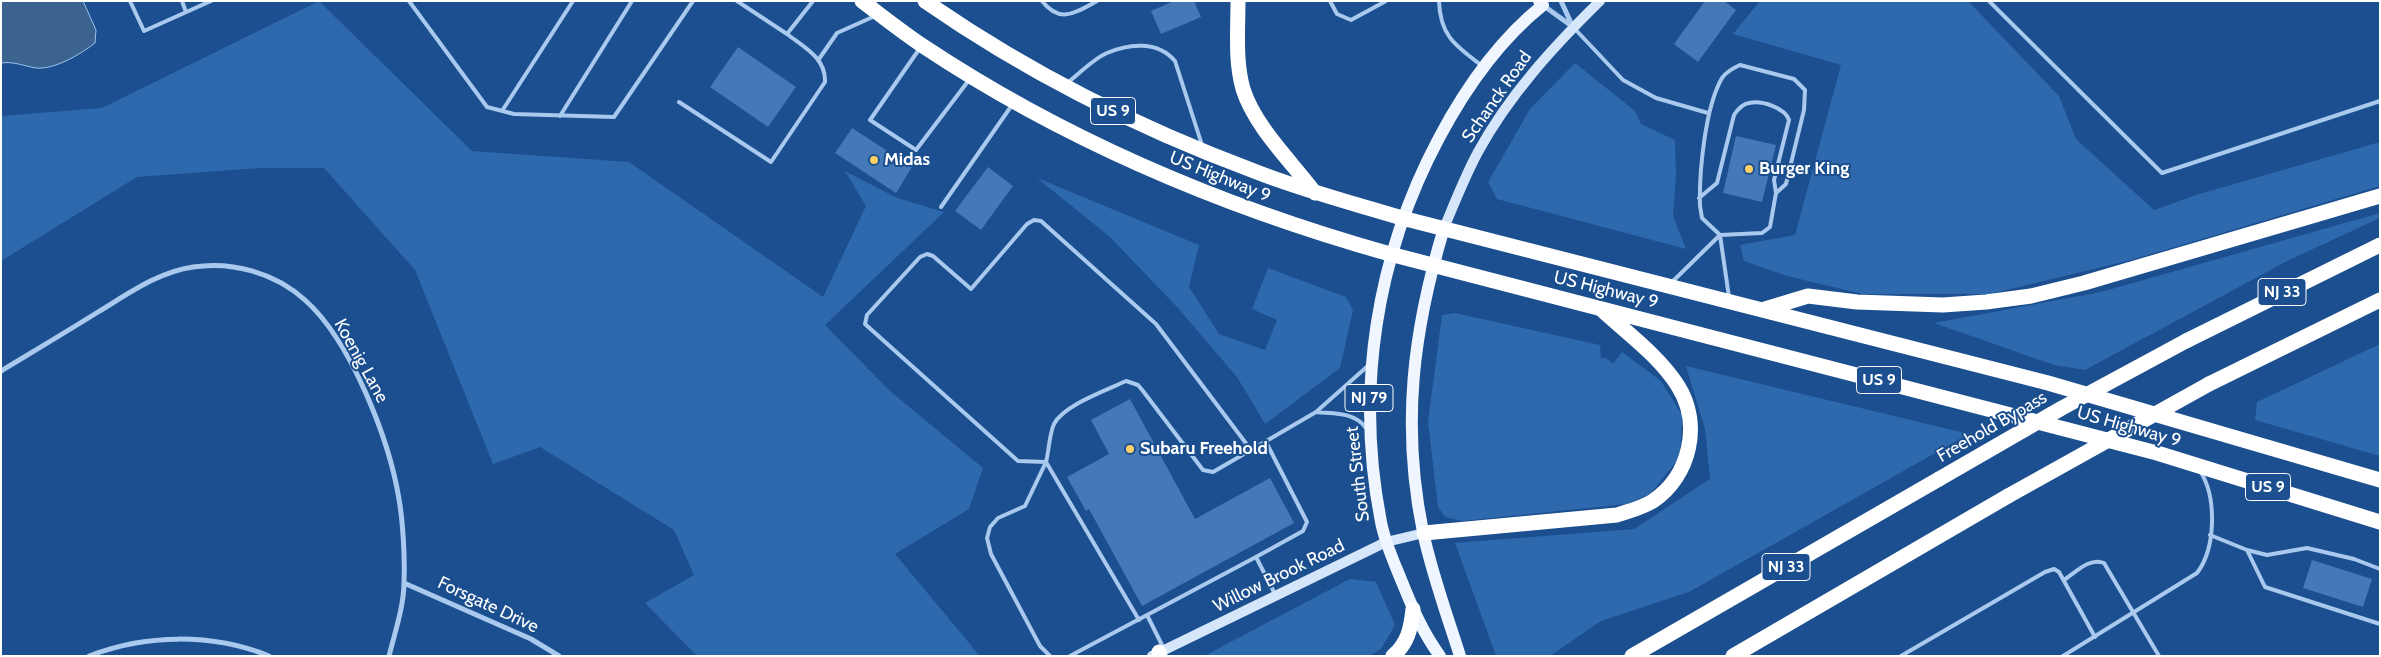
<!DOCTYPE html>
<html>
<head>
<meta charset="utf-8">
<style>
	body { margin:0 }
	#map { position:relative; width:2381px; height:657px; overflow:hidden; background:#1b4f8f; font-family:Cabin,sans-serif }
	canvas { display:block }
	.frame { position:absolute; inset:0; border:2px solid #fff; pointer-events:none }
</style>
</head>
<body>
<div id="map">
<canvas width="2381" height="657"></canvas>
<div class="frame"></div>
</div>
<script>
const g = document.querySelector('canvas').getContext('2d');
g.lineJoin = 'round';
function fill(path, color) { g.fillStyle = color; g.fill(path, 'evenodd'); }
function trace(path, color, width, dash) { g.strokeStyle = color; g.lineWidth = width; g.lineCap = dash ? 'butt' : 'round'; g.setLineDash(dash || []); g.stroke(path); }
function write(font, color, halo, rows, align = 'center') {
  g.font = font + ' Cabin,sans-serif'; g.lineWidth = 4; g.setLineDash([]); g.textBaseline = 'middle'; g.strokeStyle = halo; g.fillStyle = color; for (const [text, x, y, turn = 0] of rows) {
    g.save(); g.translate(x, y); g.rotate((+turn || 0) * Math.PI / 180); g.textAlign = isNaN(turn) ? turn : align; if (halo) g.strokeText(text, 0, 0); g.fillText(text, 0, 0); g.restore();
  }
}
fill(new Path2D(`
	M319,1L472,151L629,162L823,297L866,206L845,171L897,198L944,212L825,325L890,391L983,468L969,509L895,554L980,656H697L645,603L694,575L674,530L540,447L493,464L415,270L324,168H260L137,177L1,261V116L102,108Z
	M1760,1H1968L2059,96L2076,139L2154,210L2196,195L2380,142V186L2131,260L1990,294H1863L1787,276L1744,261L1740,245L1795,235L1841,65L1733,34Z
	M1575,63L1635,111L1641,124L1675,140L1676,175L1673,216L1686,249L1497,199L1488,182L1530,109Z
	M1037,178L1199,245L1189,287L1219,334L1265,350L1277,320L1252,309L1268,268L1346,297L1353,310L1340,368L1265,424L1237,377L1178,308L1110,237Z
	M2380,213V218L2289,260L2085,370L2054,365L1934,323L2101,292Z
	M1455,313L1600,345L1601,358H1606L1613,364L1622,352L1661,381L1682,415L1680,457L1650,494L1626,504L1462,521L1445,517L1438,507L1428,422L1442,315Z
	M2380,344V456L2255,420L2257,402Z
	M1686,366L1969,434L1689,592L1601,621L1550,656H1496L1455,543L1634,529L1710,479L1705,429Z
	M1350,579L1376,582L1395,625L1381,649L1369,656H1204Z`), '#2e69ad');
const water = new Path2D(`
	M1,1H83L96,30L95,43C81,54 54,70 36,68C24,66 13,61 1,63Z`);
fill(water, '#3c6290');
trace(water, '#9cc4f0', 1);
fill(new Path2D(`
	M1174,1H1194L1201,17L1161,34L1151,11Z
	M1705,1H1724L1736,10L1698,62L1674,44Z
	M738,47L796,87L768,127L710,87Z
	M852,128L912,167L896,193L835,153Z
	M1736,136L1776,145L1762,202L1723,193Z
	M988,167L1013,186L981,230L955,211Z
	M1130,399L1195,519L1270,478L1294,523L1142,606L1089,509L1086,511L1067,477L1109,454L1091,420Z
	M2312,560L2372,579L2363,607L2303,588Z`), '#4478b7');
trace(new Path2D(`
	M130,1L144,31L211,1
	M182,1L186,12
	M409,1L487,107L514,114L614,117L693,1
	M737,1L787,34
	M1042,1C1060,24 1075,13 1097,1
	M1330,1L1337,14L1351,20L1386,1
	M1439,1C1440,36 1456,46 1481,65
	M1989,1L2162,173L2380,101
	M1574,28L1623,80L1656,98L1708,113
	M920,48L870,120L916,150L969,80
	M819,59L837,33L875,16
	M1740,65L1794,79L1805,90L1804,110L1786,184L1776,193L1770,227L1762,233L1720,235L1702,218L1700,206C1699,173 1705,107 1722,78C1727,71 1733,68 1740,65Z
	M1067,83C1079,74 1093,59 1107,53C1130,43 1158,41 1175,61L1202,145
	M679,102L771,162L825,82C826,58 805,48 787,34L813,1
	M502,111L573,1
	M560,116L632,1
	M1699,198L1717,183L1734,115C1738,109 1742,104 1749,103C1762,100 1785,108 1789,120L1774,180L1776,193
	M941,207L1012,105
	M1671,283L1720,235L1729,297
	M1316,412C1334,414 1355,412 1366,428
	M1266,442L1307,522L1303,531L1256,557L1276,596
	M2210,535L2247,550L2267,555L2307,548L2354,559L2380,569
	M2247,550L2265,587L2380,624
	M2064,580C2076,572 2090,557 2104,563L2159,656
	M1147,615L1164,649
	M1139,620L1046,462C1049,451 1049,435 1054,424C1064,405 1107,390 1126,381L1138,385L1143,391L1203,470L1213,472L1251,450
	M1050,656L1040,646L991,554L987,538L990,527L998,518L1025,506L1046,462L1018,461L865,324L867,315L920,257L927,254L933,256L971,289L1027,224L1034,220L1041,221L1156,324L1251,450L1316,412L1370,364
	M1070,656L1256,557
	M1901,656L2045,572L2054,569L2059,572L2095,637
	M2063,656L2197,573C2216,548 2217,497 2200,471`), '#a9c9ee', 4);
trace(new Path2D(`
	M1561,1L1572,25
	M1544,6L1573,27
	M1,371C34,351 66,332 98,312C128,294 158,272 193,267C233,261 275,273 305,300C351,341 389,439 399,499C403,522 405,558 404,582C404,606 395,632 389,656
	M404,583L531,639L559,656
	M89,656C145,634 212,633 269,656`), '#a9c9ee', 5);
trace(new Path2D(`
	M1444,228C1455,202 1465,176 1478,152C1509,95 1554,46 1600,1
	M1152,656L1386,542L1424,533`), '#d6e6fa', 10);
trace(new Path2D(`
	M1444,228C1413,331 1401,425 1423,532C1432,574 1447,615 1460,656
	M1440,656C1423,633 1413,609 1402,582C1394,562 1385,543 1381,522C1355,390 1376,256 1439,138C1466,87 1498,41 1543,5L1539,1`), '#f0f6ff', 12);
trace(new Path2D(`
	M862,1C882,16 902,32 923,46C1066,141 1226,208 1390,254L2157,453L2380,522
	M925,1C1027,72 1139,128 1254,171C1302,190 1352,203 1402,218L2048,383L2380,480
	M1238,1C1238,30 1235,61 1243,89C1255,127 1291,161 1315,193
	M1765,309L1808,296L1857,302L1943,305L1986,302L2031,296L2084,283L2380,196
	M2186,341L2380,245
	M2209,384L2380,300
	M1424,533L1617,515C1629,511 1642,508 1653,501C1690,476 1702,424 1678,386C1659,356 1627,333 1602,310
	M1159,652L1160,656
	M1393,656C1408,643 1411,628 1413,609
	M1632,656L1939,479
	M1733,656L2008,496`), '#fff', 15);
trace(new Path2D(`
	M1939,479L2062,408L2186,341
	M2008,496L2209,384`), '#fff', 15);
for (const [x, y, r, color] of [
	[874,160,5,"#ffd166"],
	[1749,169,5,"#ffd166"],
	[1130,449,5,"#ffd166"]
]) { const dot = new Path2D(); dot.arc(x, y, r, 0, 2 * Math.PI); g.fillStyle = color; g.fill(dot); trace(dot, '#1b4f8f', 2); }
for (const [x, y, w] of [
	[1113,111,45],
	[2282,292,48],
	[1879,380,45],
	[1369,398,48],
	[2268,487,45],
	[1786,567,48]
]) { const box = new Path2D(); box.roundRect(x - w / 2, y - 13.5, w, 27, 4); g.fillStyle = '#1b4f8f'; g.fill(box); trace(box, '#fff', 1); }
write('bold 16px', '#fff', null, [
	["US 9",1113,111],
	["NJ 33",2282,292],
	["US 9",1879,380],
	["NJ 79",1369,398],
	["US 9",2268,487],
	["NJ 33",1786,567]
]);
write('18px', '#fff', '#1b4f8f', [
	["Schanck Road",1497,97,-55],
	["US Highway 9",1220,177,22],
	["US Highway 9",1606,290,14],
	["Koenig Lane",361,361,61],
	["Freehold Bypass",1992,427,-30],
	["US Highway 9",2129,427,16],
	["South Street",1358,474,-97],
	["Willow Brook Road",1279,576,-26],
	["Forsgate Drive",488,605,25]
]);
write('bold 18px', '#fff', '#1b4f8f', [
	["Midas",884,160],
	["Burger King",1759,169],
	["Subaru Freehold",1140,449]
], 'left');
</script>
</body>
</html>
